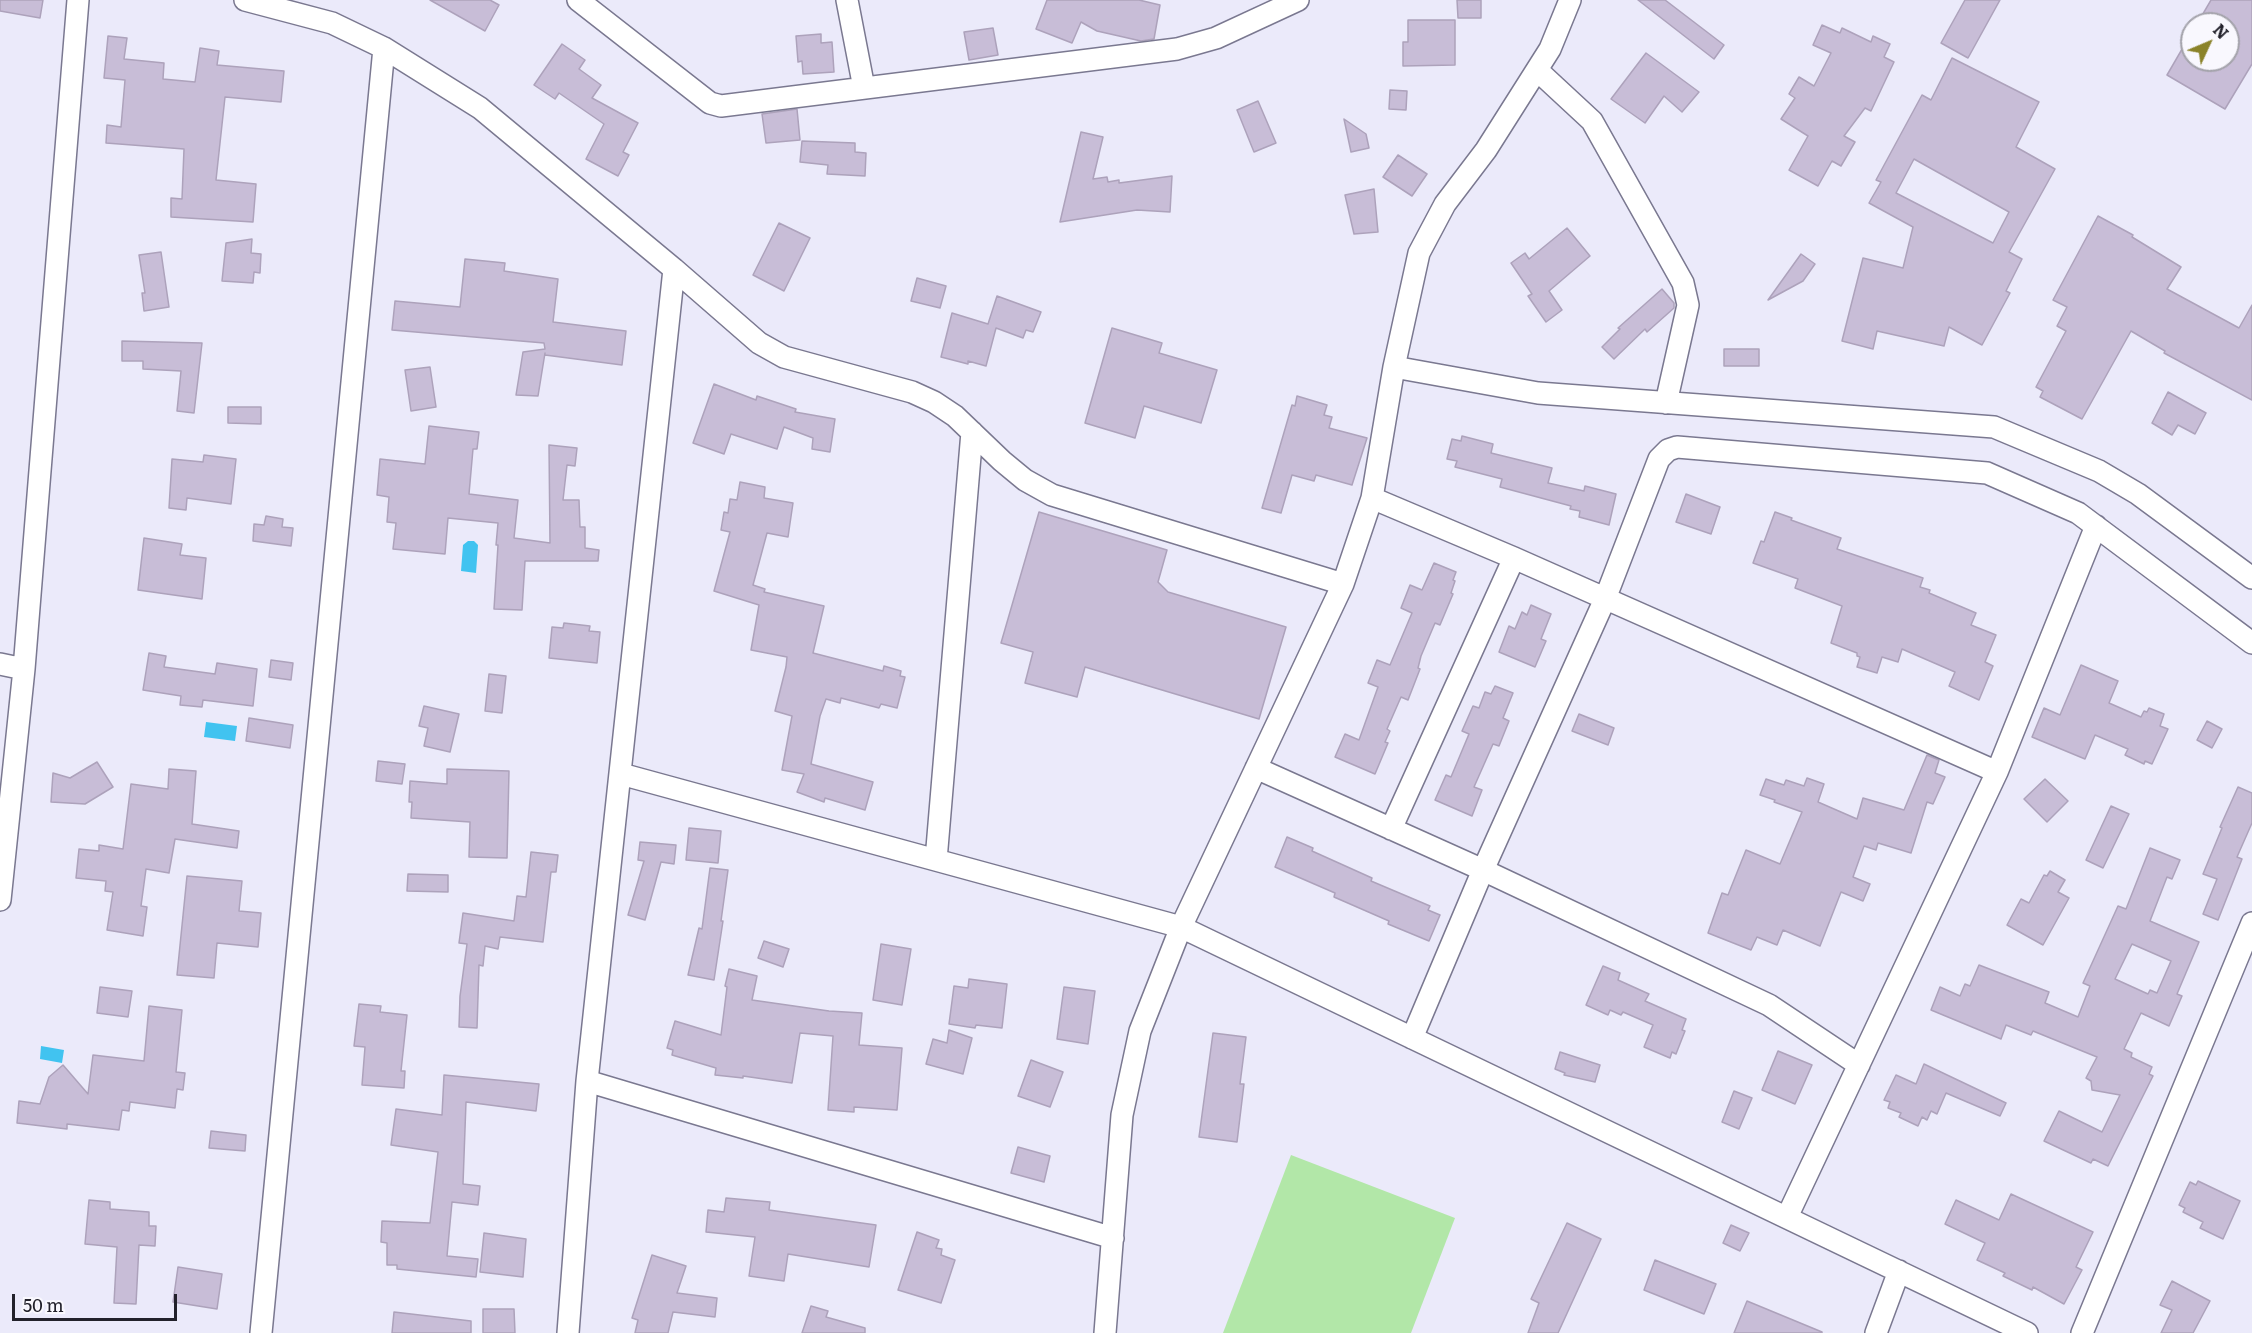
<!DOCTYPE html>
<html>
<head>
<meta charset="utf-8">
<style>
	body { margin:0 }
	#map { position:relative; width:2252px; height:1333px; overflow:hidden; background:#ebeafa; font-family:Literata,serif }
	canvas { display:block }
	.north { position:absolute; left:2180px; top:12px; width:60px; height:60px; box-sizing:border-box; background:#f9f8fe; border:2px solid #a3a2aa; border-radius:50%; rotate:46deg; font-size:16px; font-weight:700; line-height:24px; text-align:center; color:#22212b }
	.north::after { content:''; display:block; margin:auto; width:21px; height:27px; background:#8b832a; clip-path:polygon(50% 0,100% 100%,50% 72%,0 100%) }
	.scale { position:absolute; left:12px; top:1294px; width:165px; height:27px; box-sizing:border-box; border:3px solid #22212b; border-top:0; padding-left:8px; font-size:18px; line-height:21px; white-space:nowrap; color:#22212b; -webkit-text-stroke:4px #f9f8fe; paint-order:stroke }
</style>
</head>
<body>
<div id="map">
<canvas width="2252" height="1333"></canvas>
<div class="north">N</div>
<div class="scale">50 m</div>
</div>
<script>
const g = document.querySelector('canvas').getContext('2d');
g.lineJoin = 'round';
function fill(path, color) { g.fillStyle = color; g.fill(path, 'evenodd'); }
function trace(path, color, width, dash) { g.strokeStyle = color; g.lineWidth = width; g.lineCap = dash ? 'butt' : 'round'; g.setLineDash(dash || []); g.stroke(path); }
fill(new Path2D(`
	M1291,1155L1455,1218L1411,1333H1223Z`), '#b2e7a8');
fill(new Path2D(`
	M468,541H474L478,545L476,573L461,571L463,545Z
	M206,722L237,726L235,741L204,737Z
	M41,1046L64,1050L62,1063L40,1059Z`), '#41c3f0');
const building = new Path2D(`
	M0,0H43L40,18L0,11Z
	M430,0H490L499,5L485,31Z
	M1047,0H1139L1160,5L1154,39L1141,41L1097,31L1081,22L1072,43L1036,29Z
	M1457,0H1481V18H1458Z
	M1638,0H1665L1724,45L1714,59Z
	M1965,0H2000L1968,58L1941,43Z
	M2211,0H2252V64L2225,109L2167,75L2192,32V60H2228V24H2197Z
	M1408,20H1455V65L1403,66V42H1408Z
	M1822,25L1840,33L1842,28L1871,42L1873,36L1890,44L1884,57L1894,62L1871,111L1865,108L1844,136L1855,142L1841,166L1832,161L1818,186L1789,170L1808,136L1781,119L1795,98L1789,94L1799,77L1814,86L1831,53L1813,45Z
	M993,28L998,55L969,60L964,32Z
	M821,34V43L832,42L834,72L803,74L802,61L798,62L796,36Z
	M108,36L127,38L124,59L164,63L163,79L195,82L200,48L219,51L217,65L284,71L281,102L225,97L216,180L256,184L253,222L171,217V198L182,199L184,149L106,143L107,125L121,127L125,80L104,78Z
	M562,44L585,60L579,69L601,85L592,98L638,123L623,152L629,155L618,176L586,159L604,124L559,93L555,99L534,85Z
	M1646,53L1699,92L1682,112L1664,96L1645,123L1611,99Z
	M1952,58L2039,102L2016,147L2055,169L2009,252L2022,259L2006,291L2010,293L1982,345L1949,327L1944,346L1877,331L1873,349L1842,341L1863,258L1903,268L1913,227L1869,203L1881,182L1876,180L1922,95L1931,100ZM1914,159L2009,212L1993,243L1896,193Z
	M1390,90L1407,91L1406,110L1389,109Z
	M1258,101L1276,143L1254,152L1237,110Z
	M797,109L800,140L766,143L762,114Z
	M1344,119L1366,134L1369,148L1351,152Z
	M1081,132L1103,137L1093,179L1107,177L1108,182L1119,180V183L1172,176L1170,212L1137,210L1060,222Z
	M802,141L855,143V152L866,153L865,176L827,174L828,165L800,162Z
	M1398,155L1427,174L1412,196L1383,177Z
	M1374,189L1378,232L1354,234L1345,195Z
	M2098,216L2133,235L2132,237L2181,267L2167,289L2239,328L2252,305V400L2164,353L2165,351L2131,331L2082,419L2040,397L2043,391L2036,387L2066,331L2057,326L2067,307L2053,300Z
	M779,223L810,238L784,291L753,275Z
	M1567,228L1590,256L1549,291L1562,310L1546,322L1528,296L1532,294L1511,263L1525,253L1529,259Z
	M252,239L251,253L261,254L260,273L254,272L253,283L222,281L226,243Z
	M161,252L169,307L144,311L142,293H145L139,255Z
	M1801,254L1815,264L1803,281L1768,300Z
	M465,259L505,263L504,271L558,279L553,322L626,331L622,365L545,355V353L538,396L516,395L523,352L545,349L544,343L392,330L395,301L460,307Z
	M917,278L946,286L940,308L911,301Z
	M1662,289L1674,303V308L1647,332L1645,329L1614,359L1602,347L1620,329L1618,328Z
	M997,296L1041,312L1033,332L1026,330L1023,338L996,328L986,366L968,361V364L941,357L952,313L988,324Z
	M1112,328L1162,343L1159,353L1217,370L1201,423L1144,406L1135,438L1085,423Z
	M122,341L202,343L194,413L177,411L181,371L143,369V361H122Z
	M1724,349H1759V366H1724Z
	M430,367L436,407L411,411L405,370Z
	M714,384L756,400L757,396L796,409L795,412L835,419L830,452L812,449L813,438L784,427L777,449L731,434L724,454L693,443Z
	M2168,392L2206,413L2195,434L2178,425L2172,435L2152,423Z
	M1297,396L1327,405L1324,415L1332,417L1329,428L1367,438L1352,485L1316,475L1314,481L1292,475L1281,513L1262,508L1292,405L1295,406Z
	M228,407H261V424L228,423Z
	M429,426L479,432L477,449H473L469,494L518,500L514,538L550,543L549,445L577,448L575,466L567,465L563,500H579L580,527H585V548L599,550L598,561H525L522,610L494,609L498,545H496L498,523L448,518L445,554L393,549L396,523L387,522L389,497L377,495L380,459L425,464Z
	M1462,436L1493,444L1491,453L1552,468L1548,483L1584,491L1585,486L1616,494L1609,525L1579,517L1580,511L1570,509L1571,506L1500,487L1502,479L1455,467L1457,461L1447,459L1452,439L1461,441Z
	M204,455L236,459L231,504L187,498L186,510L169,508L172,459L203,462Z
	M740,482L765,487L764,498L793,503L788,537L767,533L753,585L765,589L764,592L824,606L813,653L883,671L884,666L901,671L900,676L905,677L897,708L881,704L879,708L841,698L840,703L826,699L820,716L811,764L873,782L865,810L825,798L824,802L797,792L804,774L782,770L792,716L775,711L786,667L787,657L751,650L759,605L714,591L730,532L721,530L724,512L728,513L730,499L737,500Z
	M1686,494L1720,507L1711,534L1676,522Z
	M1039,512L1167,550L1158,582L1168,592L1286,627L1259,719L1085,667L1077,697L1025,683L1033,652L1001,643Z
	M1775,512L1792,518L1791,520L1841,538L1837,549L1923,578L1920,587L1930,590L1929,593L1976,613L1971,625L1996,635L1985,662L1993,666L1979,700L1949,686L1955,672L1902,649L1898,662L1882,657L1877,673L1857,667L1860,657L1857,656V653L1831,643L1842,606L1795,588L1798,579L1753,563L1761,541L1764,542Z
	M266,516L283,519L282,527L293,528L291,546L253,541L254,524L264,525Z
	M144,538L182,544L180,555L206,558L202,599L138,590Z
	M1434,563L1456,572L1453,580L1455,581L1451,593L1453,594L1440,625L1435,623L1421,656L1418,668L1420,669L1408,700L1401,697L1387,729L1390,731L1385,742L1388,743L1375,774L1335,757L1345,734L1359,740L1378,687L1368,683L1377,660L1390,665L1412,613L1401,608L1410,585L1422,590Z
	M1531,605L1551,614L1541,639L1546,641L1535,667L1499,652L1509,626L1515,629L1522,612L1527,615Z
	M564,623L590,626L589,631L600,632L597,663L549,658L552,627L563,628Z
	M149,653L166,656L164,667L215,674L217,663L257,669L253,706L203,700L202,707L180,705L181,696L143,690Z
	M271,660L293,663L291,680L269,677Z
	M2081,665L2118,681L2109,703L2141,717L2144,711L2147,712L2149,708L2164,714L2160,726L2168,729L2152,764L2145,761L2144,764L2125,755L2128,749L2095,735L2085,759L2032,737L2044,708L2060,715Z
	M489,674L506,676L502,713L485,711Z
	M1495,686L1513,693L1503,718L1509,721L1499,746L1493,744L1474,787L1482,790L1472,816L1435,800L1446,775L1451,777L1469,734L1462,731L1473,706L1479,708L1485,692L1491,694Z
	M424,706L459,714L450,752L424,746L428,728L419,726Z
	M1579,714L1614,728L1608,745L1572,731Z
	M249,718L293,725L290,748L246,741Z
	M2207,721L2222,729L2212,748L2197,740Z
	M1927,755L1939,760L1935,773L1945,777L1933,804L1927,802L1911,853L1878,843L1876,850L1864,846L1853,877L1870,884L1863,901L1841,892L1820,946L1783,930L1777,945L1757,937L1751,950L1708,933L1722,893L1728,895L1746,850L1780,864L1802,812L1774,802L1775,800L1760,795L1766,779L1784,785L1786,780L1804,786L1807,778L1824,784L1818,802L1857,819L1863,798L1904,810Z
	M378,761L405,764L402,784L376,781Z
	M97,762L113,787L85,804L51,802L53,773L70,778Z
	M169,769L196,771L192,824L239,831L237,848L175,839L169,873L146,869L141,906L147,907L143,936L107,930L113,892L105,891L106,881L76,878L79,849L99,851V845L123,849L131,784L168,789Z
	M447,769L509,771L507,858L469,857L470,822L411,818L412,802H409L410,781L447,784Z
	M2045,779L2068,801L2047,822L2024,799Z
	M2238,787L2252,793V823L2237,857L2242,859L2218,920L2203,914L2217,879L2203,874L2222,828L2220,827Z
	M2111,806L2129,814L2103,868L2086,860Z
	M689,828L721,831L718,863L686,860Z
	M1287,837L1313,848L1312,851L1372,878L1371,881L1430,906L1428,910L1440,915L1429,941L1388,924L1389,921L1334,897L1335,893L1275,867Z
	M640,842L676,845L674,864L661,862L645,920L628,915L644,861L638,860Z
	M2150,848L2180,860L2172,879L2167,877L2150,921L2199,942L2177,994L2182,996L2169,1026L2141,1013L2124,1049L2132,1053L2131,1057L2152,1067L2149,1074L2153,1076L2108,1166L2093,1159L2091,1163L2044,1141L2059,1111L2102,1132L2120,1095L2092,1090L2091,1081L2086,1078L2097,1057L2033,1031L2031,1035L2006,1025L2001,1039L1931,1010L1940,987L1960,996L1965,984L1970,986L1979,965L2049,992L2045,1003L2078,1017L2090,986L2083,983L2118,906L2126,909ZM2132,944L2171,961L2157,993L2150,990L2148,994L2115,979Z
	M531,852L558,855L556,872H551L543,942L500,937L498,949L485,946L483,966L479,965L477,1028L459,1027L460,996L467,944L459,943L463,913L514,921L517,896L526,897Z
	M710,868L728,870L721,921H723L714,980L688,975L699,928L702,929Z
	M2050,871L2065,880L2058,892L2069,898L2043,945L2007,925L2021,899L2029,903L2044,875L2047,876Z
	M408,874L448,875V892L407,891Z
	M187,876L242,881L239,911L261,913L258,947L217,943L214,978L177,975Z
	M764,941L789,949L783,967L758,958Z
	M881,944L911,949L902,1005L873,1000Z
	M1603,966L1620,973L1618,980L1649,994L1645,1001L1686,1019L1682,1030L1685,1031L1676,1054L1672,1052L1670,1058L1644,1047L1653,1025L1623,1012L1621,1015L1610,1010L1608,1015L1586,1005Z
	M729,969L757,976L752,1000L829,1011L862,1013L859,1045L902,1048L897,1110L854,1107V1112L828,1110L833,1036L800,1033L792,1083L743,1076V1078L715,1075L716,1068L672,1055L673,1050L667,1048L675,1021L721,1035L727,987L725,986Z
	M969,979L1007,984L1002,1028L976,1025L975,1028L949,1024L954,986L968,988Z
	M100,987L132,991L128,1017L97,1013Z
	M1064,987L1095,991L1088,1044L1057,1039Z
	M359,1004L381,1006L380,1012L407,1015L401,1071H405L404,1088L362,1085L365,1047L354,1046Z
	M149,1006L182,1010L176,1072L185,1073L183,1090L177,1089L175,1108L130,1102L129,1111L122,1110L119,1130L67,1124V1129L17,1123L19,1101L40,1104L49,1077L63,1065L88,1094L93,1055L144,1061Z
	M949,1030L972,1038L963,1074L926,1064L933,1039L947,1043Z
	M1213,1033L1246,1037L1240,1084H1244L1237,1142L1199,1137Z
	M1778,1051L1812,1065L1795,1104L1762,1090Z
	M1560,1052L1600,1065L1595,1082L1564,1075L1565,1073L1555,1069Z
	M1031,1060L1063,1072L1050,1107L1018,1096Z
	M1924,1064L2006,1103L2000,1116L1946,1093L1937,1114L1931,1111L1927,1120L1922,1117L1918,1126L1899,1117L1901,1113L1888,1108L1890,1102L1884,1100L1896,1075L1916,1084Z
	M444,1075L539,1084L536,1111L466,1102L463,1184L480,1186L478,1205L452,1202L447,1256L478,1259L476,1277L397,1269V1265H387V1243L381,1242L382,1221L430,1223L438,1152L391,1145L396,1109L442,1115Z
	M1734,1091L1752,1098L1739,1129L1722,1122Z
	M211,1131L246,1135L245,1151L209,1148Z
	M1018,1147L1050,1156L1044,1182L1011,1173Z
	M2198,1181L2240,1201L2223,1239L2200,1228L2203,1222L2183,1212L2185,1208L2179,1205L2190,1182L2196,1185Z
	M2011,1194L2093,1232L2076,1267L2082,1270L2064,1304L2033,1287L2032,1290L2003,1276L2005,1273L1977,1260L1985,1243L1945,1224L1956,1200L1999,1220Z
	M726,1198L770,1202L769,1210L876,1225L869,1267L788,1254L784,1281L749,1276L755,1237L706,1232L708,1210L724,1212Z
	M89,1200L110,1202V1209L149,1212V1226H156L155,1246L139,1245L136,1304L114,1303L117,1247L85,1244Z
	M1567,1223L1601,1239L1558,1333H1528L1539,1303L1531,1299Z
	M1731,1225L1749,1233L1740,1251L1723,1243Z
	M917,1232L939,1240L936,1248L942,1249L941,1255L955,1260L941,1303L898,1290Z
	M484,1233L526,1239L523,1277L480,1272Z
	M652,1255L686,1266L677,1293L717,1298L715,1317L673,1312L668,1333H635L638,1320L632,1318Z
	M1655,1260L1716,1284L1704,1314L1644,1290Z
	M178,1267L222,1274L217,1309L173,1302Z
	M2172,1281L2210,1301L2193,1333H2161L2172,1310L2160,1305Z
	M1747,1301L1822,1332V1333H1734Z
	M811,1306L828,1311L826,1317L865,1328V1333H802Z
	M483,1309H514L515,1333H483Z
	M394,1312L471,1321V1333H392Z`);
fill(building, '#c8bdd7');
trace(building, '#ada2bb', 1.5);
const minor = new Path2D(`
	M245,0L332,23L384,48L480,108L674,269L759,343L784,357L912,392L934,402L955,416L1002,461L1025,480L1052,495L1343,584
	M578,0L710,103L721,106L1177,49L1216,38L1298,0
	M847,0L864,88
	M1537,70L1592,121L1683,283L1688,305L1666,403
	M1394,367L1538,393L1994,427L2099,471L2138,494L2252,578
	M1372,498L1514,558L1997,772
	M0,664L24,669
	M1256,768L1483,870L1769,1005L1859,1065
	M621,774L1181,927L2027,1333
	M1391,829L1514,558
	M936,860L972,432
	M0,900L24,669L78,0
	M1412,1038L1483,870L1605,599L1659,459L1668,450L1677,447L1987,473L2078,513L2252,643
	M587,1081L674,269
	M1787,1217L1997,772L2096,526
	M261,1333L384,48
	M568,1333L587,1081L1113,1238
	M1105,1333L1122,1115L1140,1031L1181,927L1343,584L1372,498L1394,367L1419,253L1445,204L1486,150L1550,49L1570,0
	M1876,1333L1899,1271
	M2082,1333L2252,923`);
trace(minor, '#7a7890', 24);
trace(minor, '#fff', 21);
</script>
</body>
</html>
